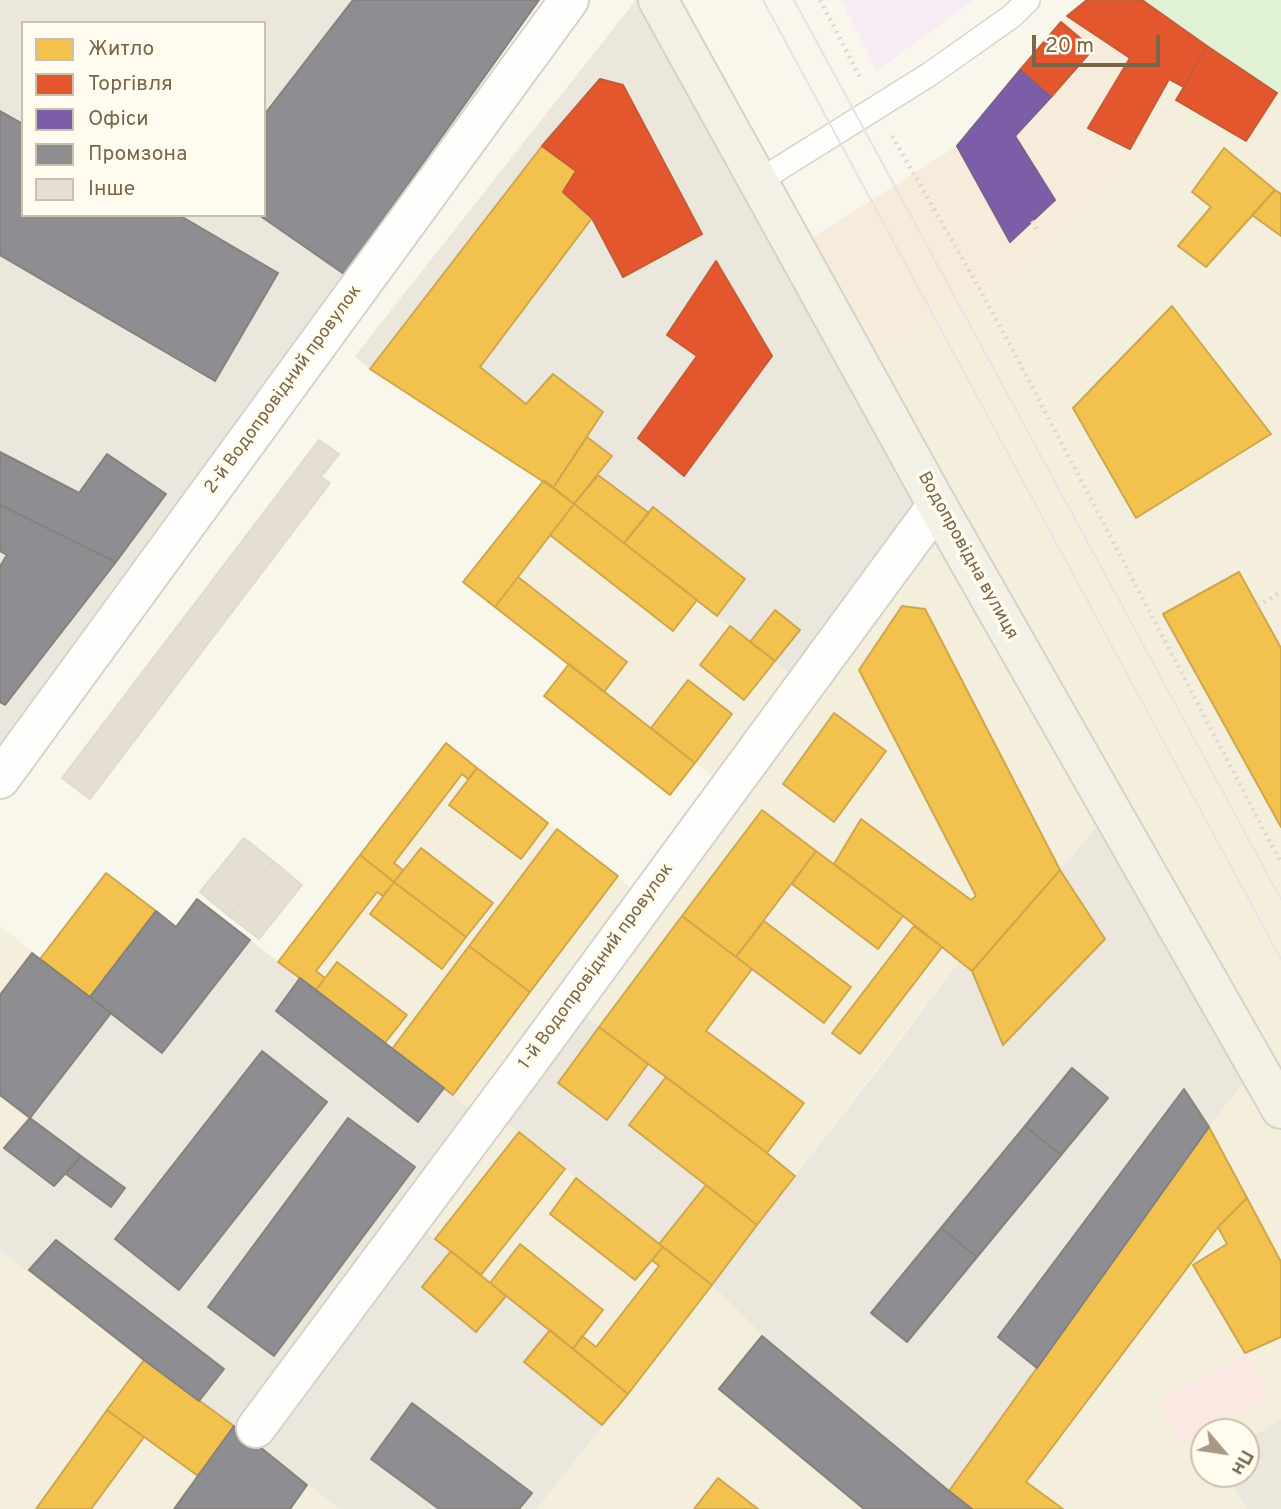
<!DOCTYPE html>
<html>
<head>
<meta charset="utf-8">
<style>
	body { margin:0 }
	#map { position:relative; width:1281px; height:1509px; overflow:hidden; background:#f9f6ec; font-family:Overpass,sans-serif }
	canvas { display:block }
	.legend { position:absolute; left:21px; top:21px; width:245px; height:196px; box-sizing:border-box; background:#fffcef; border:2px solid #cac0ad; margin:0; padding:9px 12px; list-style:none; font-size:21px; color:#7a6649 }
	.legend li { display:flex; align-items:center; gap:14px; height:35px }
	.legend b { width:35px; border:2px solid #cac0ad }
	.north { position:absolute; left:1190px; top:1418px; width:70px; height:70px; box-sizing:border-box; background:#fffcef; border:2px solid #cac0ad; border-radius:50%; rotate:119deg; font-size:19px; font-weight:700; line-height:28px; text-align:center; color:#7a6649 }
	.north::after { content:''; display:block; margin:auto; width:24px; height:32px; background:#a69882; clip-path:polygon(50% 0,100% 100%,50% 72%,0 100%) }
	.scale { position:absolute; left:1032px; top:35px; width:128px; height:32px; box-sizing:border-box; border:4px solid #7a6649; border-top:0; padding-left:9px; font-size:21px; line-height:24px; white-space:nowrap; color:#7a6649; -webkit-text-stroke:5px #fffcef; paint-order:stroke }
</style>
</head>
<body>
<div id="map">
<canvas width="1281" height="1509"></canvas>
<ul class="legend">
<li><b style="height:19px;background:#f2c14e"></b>Житло</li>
<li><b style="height:19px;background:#e4572e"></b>Торгівля</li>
<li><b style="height:19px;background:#7b5ea7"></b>Офіси</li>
<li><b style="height:19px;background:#8d8d92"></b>Промзона</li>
<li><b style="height:19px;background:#e5dfd3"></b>Інше</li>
</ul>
<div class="north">Пн</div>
<div class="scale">20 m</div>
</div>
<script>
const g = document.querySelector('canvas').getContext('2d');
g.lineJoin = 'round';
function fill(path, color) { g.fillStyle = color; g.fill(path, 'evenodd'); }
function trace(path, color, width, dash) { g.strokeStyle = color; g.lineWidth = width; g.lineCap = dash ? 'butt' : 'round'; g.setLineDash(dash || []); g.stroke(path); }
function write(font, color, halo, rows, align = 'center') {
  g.font = font + ' Overpass,sans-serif'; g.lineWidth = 7; g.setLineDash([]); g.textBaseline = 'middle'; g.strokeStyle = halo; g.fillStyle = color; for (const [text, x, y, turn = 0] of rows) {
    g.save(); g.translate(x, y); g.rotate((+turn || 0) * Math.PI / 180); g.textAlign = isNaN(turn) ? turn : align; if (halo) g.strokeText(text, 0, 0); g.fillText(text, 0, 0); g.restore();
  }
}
fill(new Path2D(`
	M1207,46L1281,96V1103L861,356L1021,264L1086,208L1130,149L1169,79Z
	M544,480L803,684L726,787L463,582Z
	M938,508L1109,812L1060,870L959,961L795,1176L767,1153L571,1005Z
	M446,743L644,898L480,1117L278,962Z
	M0,926L111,1013L30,1118L0,1153Z
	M1254,1069L1281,1116V1419L1246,1440V1432H1204V1474H1226L1247,1509H537L602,1425L550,1330L412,1221L494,1113L712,1285L763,1336L949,1490L1209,1127Z
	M0,1250L29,1270L340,1509H0Z`), '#f4efdc');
fill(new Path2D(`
	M1067,16L1207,46L1184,87L1168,79L1130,149L1086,208L1021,264L861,356L799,246L957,146L1020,70Z`), '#f7ecdc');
fill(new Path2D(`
	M0,0H539L252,401L0,760ZM23,23H264V215H23Z
	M636,0H655L933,508L803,684L544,480L370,369L355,356Z
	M1109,812L1254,1069L1209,1127L949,1491L763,1336L712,1285L494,1113L571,1005L767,1153L795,1176L882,1064L960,960L1060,870Z
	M250,940L480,1117L244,1436L0,1250V1153L30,1118L111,1013L163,1053Z
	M412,1221L451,1251L628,1394L537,1509H340L250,1440Z
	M1281,1419V1509H1247L1226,1474H1246V1440Z`), '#ece7dd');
fill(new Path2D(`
	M841,0H974L877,71Z`), '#f8ecf4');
fill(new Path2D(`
	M1245,1353L1269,1396L1181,1446L1157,1403Z`), '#fbe8e2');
fill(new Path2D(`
	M1142,0H1281V96Z`), '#e0f1d6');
const homes = new Path2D(`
	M542,146L576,171L563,192L592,218L480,367L526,404L553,374L603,412L553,488L370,369Z
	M1224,148L1275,190L1206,267L1178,246L1211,207L1192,192Z
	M1275,190L1281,194V236L1252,215Z
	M1172,306L1271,434L1136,518L1073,408Z
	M587,437L612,456L574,504L553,488Z
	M598,475L649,513L624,543L574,504Z
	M544,480L574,504L495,607L463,582Z
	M574,504L697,600L673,631L550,535Z
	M653,507L745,579L717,616L624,543Z
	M1239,572L1281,648V827L1163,614Z
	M518,577L627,662L604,692L495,607Z
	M902,606L925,609L1060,870L972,971L903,916L834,864L861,819L971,900L976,896L859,670Z
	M775,610L800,630L775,661L750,642Z
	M730,626L775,661L744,700L700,665Z
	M569,664L695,763L670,795L544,696Z
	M688,680L732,714L695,763L651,728Z
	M834,713L886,751L834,822L783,784Z
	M446,743L477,768L468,779L462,774L394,863L403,870L394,882L360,855Z
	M477,768L548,823L521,859L449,805Z
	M762,810L816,851L736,957L682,916Z
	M557,829L618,876L530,992L469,946Z
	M421,848L493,903L466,937L394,882Z
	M816,851L903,916L878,949L792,884Z
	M360,855L394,882L383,896L377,892L316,971L325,978L316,990L278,962Z
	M1060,870L1105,939L1003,1045L972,971Z
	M106,873L156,911L90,997L40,959Z
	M394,882L466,937L442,969L370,914Z
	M682,916L752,969L706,1031L804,1103L767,1153L599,1027Z
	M764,921L851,987L824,1023L736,957Z
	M914,926L942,947L860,1054L832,1033Z
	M469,946L530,992L453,1095L392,1049Z
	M337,962L407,1015L385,1043L316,990Z
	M599,1027L648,1064L607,1120L558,1083Z
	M666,1077L767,1153L795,1176L757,1225L629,1125Z
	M1209,1127L1247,1198L1218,1227L1026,1482L1063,1509H972L949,1491Z
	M519,1132L565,1169L481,1275L435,1239Z
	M576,1178L663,1247L635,1280L550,1214Z
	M706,1185L757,1225L712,1285L659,1244Z
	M1247,1198L1281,1262V1337L1245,1353L1193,1265L1227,1244L1218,1227Z
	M520,1244L603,1310L573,1349L490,1283Z
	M663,1247L712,1285L628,1394L573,1349L582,1336L596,1347L659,1266L652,1260Z
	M451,1251L506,1296L476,1332L422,1287Z
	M550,1330L628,1394L602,1425L524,1362Z
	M144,1360L234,1426L198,1476L107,1410Z
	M107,1410L144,1437L91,1509H36Z
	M718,1478L758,1509H694Z`);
fill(homes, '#f2c14e');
trace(homes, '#cea64c', 2);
const shops = new Path2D(`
	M1087,0H1142L1207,46L1184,87L1169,79L1130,149L1088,128L1130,58L1067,16Z
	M1061,22L1093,49L1051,97L1020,70Z
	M1207,46L1277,93L1246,141L1176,100L1184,87Z
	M600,79L623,85L702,234L623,277L592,218L563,192L576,171L542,146Z
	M716,261L772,356L684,476L638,438L697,356L667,335Z`);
fill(shops, '#e4572e');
trace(shops, '#c45c36', 2);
const offices = new Path2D(`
	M1020,70L1051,97L1015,136L1055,200L1010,242L957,146Z`);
fill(offices, '#7b5ea7');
trace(offices, '#7b608b', 2);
const industry = new Path2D(`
	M353,0H539L344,274L259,215H264V115Z
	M0,111L23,124V215H179L278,273L215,381L0,255Z
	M0,452L79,493L107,454L166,494L116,562L0,505Z
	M0,505L116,562L5,705L0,702V566L7,555L0,551Z
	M197,899L250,940L162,1053L90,997L156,911L176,927Z
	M32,953L111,1013L30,1118L0,1095V995Z
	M300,978L444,1088L418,1122L276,1011Z
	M262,1051L327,1102L179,1290L115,1239Z
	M1072,1068L1108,1098L1061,1155L1025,1126Z
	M1184,1089L1209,1127L1037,1368L998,1337Z
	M30,1118L81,1156L54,1186L4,1148Z
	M348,1118L415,1167L274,1356L208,1307Z
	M1025,1126L1061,1155L977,1257L941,1228Z
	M81,1156L125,1188L111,1207L66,1174Z
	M941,1228L977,1257L907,1342L871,1313Z
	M56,1240L224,1369L199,1401L144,1360L29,1270Z
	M762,1336L949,1491L972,1509H864L719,1389Z
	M412,1403L532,1493L519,1509H439L371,1459Z
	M234,1426L307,1485L290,1509H174Z`);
fill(industry, '#8d8d92');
trace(industry, '#87817c', 2);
const building = new Path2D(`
	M319,440L339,454L321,477L330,483L90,799L62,778Z
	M244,838L273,861L229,916L200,892Z
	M273,861L302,885L259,939L229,916Z`);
fill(building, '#e5dfd3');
trace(building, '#e2dbcd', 2);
const lane = new Path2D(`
	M759,181L930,74L1012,16L1028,0`);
const street = new Path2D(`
	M0,779L569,0
	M256,1428L523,1069L937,505`);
const primary = new Path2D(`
	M658,0L937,505L1281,1109`);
trace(lane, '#d8d3ca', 26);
trace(street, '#d8d3ca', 42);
trace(primary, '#d8d1c6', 42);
trace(new Path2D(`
	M820,0L861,79
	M892,136L973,277L1015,354L1281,863
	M1032,221L1038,231
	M1258,606L1281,592`), '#dcd6ce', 4.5, [2, 5]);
trace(lane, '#fefefc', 23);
trace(street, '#fefefc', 38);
trace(primary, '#f3f1e6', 38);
trace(new Path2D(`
	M763,0L1281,959
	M794,0L1281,899`), '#e6e2e5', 2);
write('18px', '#7a6649', '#fffcef', [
	["2-й Водопровідний провулок",284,390,-54],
	["Водопровідна вулиця",967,556,61],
	["1-й Водопровідний провулок",597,967,-54]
]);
</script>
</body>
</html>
